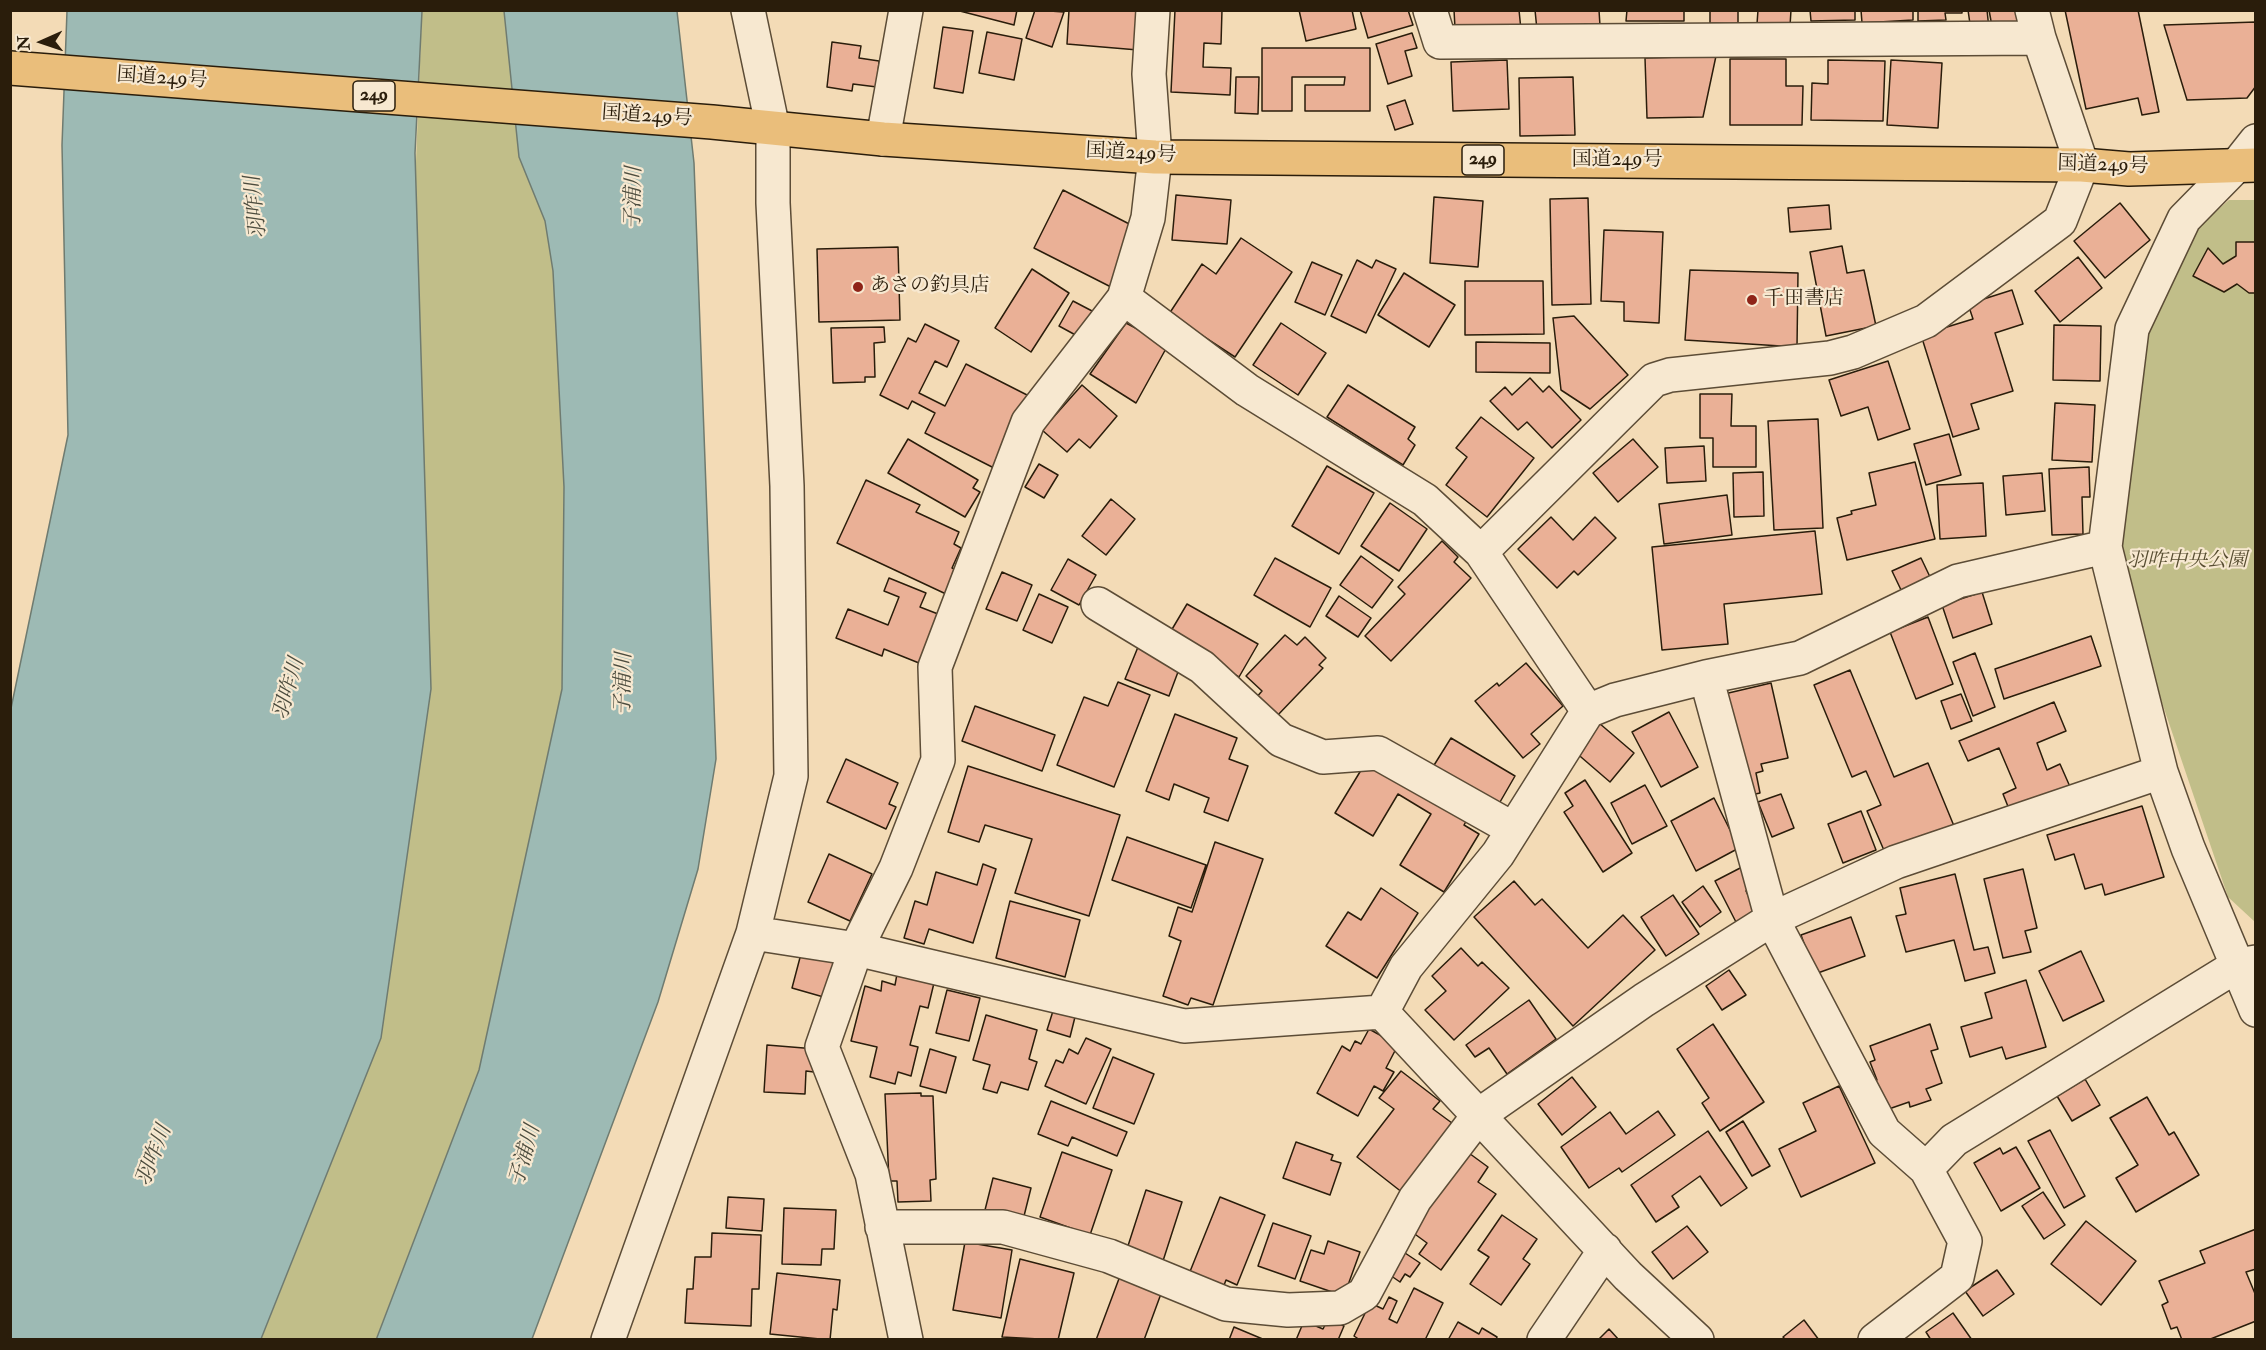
<!DOCTYPE html>
<html>
<head>
<meta charset="utf-8">
<style>
	body { margin:0 }
	#map { position:relative; width:2266px; height:1350px; overflow:hidden; background:#f3dbb6; font-family:"IM FELL Double Pica",serif }
	canvas { display:block }
	.frame { position:absolute; inset:0; border:12px solid #2a1d0b; pointer-events:none }
	.north { position:absolute; left:12px; top:12px; width:60px; height:60px; -webkit-text-stroke:4px #f7e8d0; paint-order:stroke; rotate:267deg; font-size:16px; font-weight:700; line-height:24px; text-align:center; color:#2a1d0b }
	.north::after { content:''; display:block; margin:auto; width:21px; height:27px; background:#2a1d0b; clip-path:polygon(50% 0,100% 100%,50% 72%,0 100%) }
</style>
</head>
<body>
<div id="map">
<canvas width="2266" height="1350"></canvas>
<div class="frame"></div>
<div class="north">N</div>
</div>
<script>
const g = document.querySelector('canvas').getContext('2d');
g.lineJoin = 'round';
function fill(path, color) { g.fillStyle = color; g.fill(path, 'evenodd'); }
function trace(path, color, width, dash) { g.strokeStyle = color; g.lineWidth = width; g.lineCap = dash ? 'butt' : 'round'; g.setLineDash(dash || []); g.stroke(path); }
function write(font, color, halo, rows, align = 'center') {
  g.font = font + ' "IM FELL Double Pica","Noto Serif JP",serif'; g.lineWidth = 4.5; g.setLineDash([]); g.textBaseline = 'middle'; g.strokeStyle = halo; g.fillStyle = color; for (const [text, x, y, turn = 0] of rows) {
    g.save(); g.translate(x, y); g.rotate((+turn || 0) * Math.PI / 180); g.textAlign = isNaN(turn) ? turn : align; if (halo) g.strokeText(text, 0, 0); g.fillText(text, 0, 0); g.restore();
  }
}
fill(new Path2D(`
	M422,11H504L519,157L545,221L553,271L564,487L562,689L479,1070L376,1339L261,1340L381,1038Z
	M2229,200H2255V922L2228,897L2117,570L2138,335L2182,241Z`), '#c1be89');
const water = new Path2D(`
	M67,11H422L415,153L431,689L381,1038L261,1339L11,1340L10,713L68,435L62,145Z
	M504,11H677L694,163L716,759L698,869L658,1002L532,1339L376,1340L479,1070L562,689L564,487L553,271L545,221L519,157Z`);
fill(water, '#9dbab4');
trace(water, '#6f7b70', 1.5);
const building = new Path2D(`
	M956,10H1017L1014,25Z
	M1035,10L1064,12L1052,47L1026,38Z
	M1069,10H1142L1138,50L1067,44Z
	M1175,10H1222L1221,44L1204,43L1203,67L1231,68L1230,95L1171,92Z
	M1299,10H1352L1356,29L1306,41Z
	M1360,10H1408L1413,25L1368,38Z
	M1454,10H1519L1521,30L1502,32L1501,25L1455,28Z
	M1535,10H1599L1600,26L1537,30Z
	M1627,10H1684V21H1626Z
	M1710,10H1738V24L1710,23Z
	M1758,10H1791L1790,26L1757,24Z
	M1810,10H1855V20L1811,21Z
	M1861,10H1913V20L1862,23Z
	M1918,10H1962V13H1945L1946,20L1918,21Z
	M1968,10H1987L1989,29L1971,31Z
	M1989,10H2019L2021,28L1993,32Z
	M2065,10H2138L2159,112L2142,115L2138,98L2086,109Z
	M2256,22V86L2247,98L2187,100L2164,25Z
	M943,27L973,31L963,93L934,88Z
	M987,32L1022,39L1014,80L979,73Z
	M1412,33L1417,48L1405,51L1412,76L1388,84L1376,44Z
	M832,42L861,46L859,58L879,61L877,87L853,84L852,91L827,87Z
	M1262,48H1370V111H1305V85H1344L1345,77H1292V111H1262Z
	M1716,56L1703,117L1647,118L1645,58Z
	M1730,59H1786V86H1803L1802,125H1730Z
	M1507,60L1509,109L1453,111L1451,62Z
	M1828,60L1885,61L1883,121L1811,120L1812,83L1828,84Z
	M1891,60L1942,63L1938,128L1887,125Z
	M1236,77H1259L1258,114L1235,113Z
	M1573,77L1575,135L1520,136L1519,78Z
	M1405,100L1413,124L1395,130L1387,106Z
	M1063,190L1141,230L1111,287L1034,248Z
	M1176,195L1231,200L1227,244L1172,240Z
	M1434,197L1483,201L1478,267L1430,263Z
	M1588,198L1591,304L1552,305L1550,199Z
	M2120,203L2150,240L2105,278L2074,241Z
	M1829,205L1831,229L1790,232L1788,208Z
	M1604,230L1663,232L1659,323L1624,321V302L1601,301Z
	M1241,238L1292,272L1235,357L1169,314L1202,264L1216,274Z
	M2236,242H2256L2255,293H2249L2237,284L2224,292L2193,276L2208,248L2223,264L2236,256Z
	M1842,246L1847,273L1864,270L1876,326L1826,336L1810,252Z
	M898,247L900,320L819,322L817,249Z
	M2078,257L2102,288L2060,322L2035,291Z
	M1357,260L1372,268L1376,260L1396,269L1366,333L1331,316Z
	M1312,262L1342,275L1325,315L1295,302Z
	M1032,269L1069,293L1031,352L995,328Z
	M1690,270L1798,273L1797,347L1685,340Z
	M1404,273L1455,305L1429,347L1378,315Z
	M1465,281H1543L1544,334L1465,335Z
	M2012,290L2023,324L1995,333L2013,391L1971,404L1979,429L1953,437L1921,335L1973,319L1968,304Z
	M1073,301L1094,312L1081,338L1059,326Z
	M1574,316L1628,375L1590,409L1561,390L1553,318Z
	M1126,323L1168,345L1136,403L1090,374Z
	M1281,323L1326,353L1298,395L1253,365Z
	M925,324L959,341L947,367L935,361L919,393L945,406L966,364L1031,397L996,469L925,433L935,413L912,401L908,409L880,395L908,338L916,342Z
	M2054,325L2101,326L2100,381L2053,380Z
	M884,327L885,342L874,343L875,377H865V382L833,383L831,328Z
	M1476,342L1550,343V373L1476,372Z
	M1888,361L1910,429L1878,440L1868,407L1841,416L1829,380Z
	M1530,378L1543,392L1549,386L1581,420L1552,448L1527,422L1518,430L1490,401L1505,387L1512,395Z
	M1082,385L1117,416L1090,448L1079,439L1067,452L1042,430Z
	M1348,385L1415,427L1408,439L1415,445L1403,465L1327,417Z
	M1700,394H1732L1731,426H1756V467H1713V438H1700Z
	M2055,403L2095,405L2092,462L2052,460Z
	M1481,417L1534,458L1487,517L1446,485L1467,457L1456,448Z
	M1818,419L1823,528L1774,530L1768,421Z
	M1949,434L1961,475L1926,485L1914,444Z
	M908,439L978,480L973,488L980,492L965,517L888,473Z
	M1633,439L1658,467L1618,502L1593,473Z
	M1704,446L1706,481L1667,483L1665,448Z
	M1915,462L1935,539L1847,560L1837,518L1852,514L1851,511L1876,505L1869,473Z
	M1039,464L1058,475L1044,498L1025,487Z
	M1327,466L1374,493L1339,554L1292,526Z
	M2089,467L2090,497H2082L2083,534L2052,535L2049,469Z
	M1763,472L1764,516L1734,517L1733,473Z
	M2042,473L2045,511L2006,515L2003,476Z
	M866,480L920,505L916,512L959,532L954,544L961,548L952,568L957,570L946,594L837,543Z
	M1983,483L1986,536L1940,539L1937,485Z
	M1727,495L1732,535L1664,544L1659,504Z
	M1111,499L1135,519L1106,555L1082,536Z
	M1390,503L1427,529L1399,571L1361,546Z
	M1551,517L1573,540L1595,517L1616,538L1578,575L1574,571L1557,588L1518,549Z
	M1815,531L1822,594L1724,604L1728,644L1662,650L1652,547Z
	M1442,541L1458,557L1454,562L1471,578L1391,661L1365,636L1405,594L1398,587Z
	M1361,556L1393,580L1372,608L1340,585Z
	M1275,558L1331,588L1310,627L1254,595Z
	M1921,558L1931,579L1902,592L1892,571Z
	M1068,559L1096,575L1079,605L1051,590Z
	M1002,572L1032,585L1017,621L986,609Z
	M889,578L926,593L920,607L938,614L919,663L884,649L882,656L836,638L848,609L888,625L899,597L884,591Z
	M1982,592L1992,624L1953,638L1942,605Z
	M1039,594L1068,607L1052,643L1023,630Z
	M1339,596L1371,618L1358,637L1326,616Z
	M1187,604L1258,644L1239,677L1168,636Z
	M1928,617L1953,684L1916,699L1890,632Z
	M1285,635L1297,645L1305,637L1326,658L1319,665L1323,668L1275,718L1255,699L1262,691L1246,676Z
	M2091,636L2101,666L2004,699L1995,669Z
	M1138,647L1181,664L1169,696L1125,679Z
	M1975,653L1995,707L1973,716L1953,662Z
	M1526,663L1563,706L1531,734L1540,744L1523,758L1475,701L1497,683L1499,686Z
	M1850,670L1894,777L1928,763L1954,826L1886,855L1867,811L1881,805L1866,771L1852,777L1814,685Z
	M1118,682L1150,695L1114,787L1057,765L1084,697L1108,706Z
	M1771,683L1788,758L1761,764L1763,771L1756,773L1760,793L1742,797L1720,695Z
	M1961,694L1972,721L1951,729L1941,701Z
	M2054,702L2066,731L2037,743L2047,770L2060,764L2071,789L2011,814L2003,794L2016,788L1999,748L1968,761L1959,741Z
	M975,706L1055,735L1042,771L962,741Z
	M1669,712L1698,767L1661,787L1632,732Z
	M1175,714L1237,738L1229,759L1248,766L1228,821L1204,812L1209,798L1174,784L1169,800L1146,791Z
	M1599,723L1634,753L1610,782L1574,751Z
	M1451,738L1515,776L1496,809L1431,770Z
	M1369,757L1468,818L1464,825L1479,834L1444,892L1400,865L1431,814L1398,794L1373,836L1335,813Z
	M846,759L898,783L889,804L896,807L886,829L827,802Z
	M968,766L1120,815L1089,916L1015,893L1032,839L985,825L979,842L948,832Z
	M1585,780L1632,853L1603,872L1564,812L1573,806L1565,793Z
	M1645,785L1667,826L1632,844L1611,803Z
	M1781,794L1794,828L1772,837L1758,802Z
	M1714,798L1739,848L1696,871L1671,821Z
	M2142,806L2164,877L2105,895L2102,884L2085,889L2074,854L2055,860L2047,835Z
	M1861,811L1876,850L1843,863L1828,824Z
	M1127,837L1206,865L1191,908L1112,880Z
	M1215,842L1263,859L1213,1005L1191,998L1188,1005L1163,996L1181,941L1169,936L1178,907L1192,912Z
	M829,854L872,874L850,921L808,902Z
	M983,864L996,869L973,943L929,929L924,944L904,938L915,901L927,905L936,872L977,885Z
	M1746,865L1756,885L1746,891L1758,916L1738,926L1715,881Z
	M2023,869L2037,928L2025,931L2031,952L2003,958L1984,879Z
	M1955,874L1974,950L1988,947L1995,973L1965,981L1954,940L1906,952L1896,916L1906,914L1900,888Z
	M1514,881L1535,905L1542,899L1588,948L1623,915L1655,950L1573,1026L1474,917Z
	M1703,886L1721,912L1700,927L1682,902Z
	M1381,888L1418,913L1377,978L1326,946L1348,912L1361,920Z
	M1673,895L1699,934L1666,956L1641,917Z
	M1010,901L1080,920L1065,977L996,958Z
	M1851,917L1865,956L1815,974L1801,935Z
	M1461,948L1478,966L1482,962L1509,988L1454,1040L1425,1010L1446,991L1432,976Z
	M802,950L837,960L827,998L792,988Z
	M2081,951L2104,1001L2063,1021L2039,971Z
	M1729,970L1746,995L1722,1010L1706,986Z
	M897,974L934,983L928,1008L920,1006L910,1045L918,1047L911,1076L898,1072L895,1084L870,1077L877,1047L851,1041L865,986L881,991L882,981L895,985Z
	M2026,980L2046,1047L2006,1059L2002,1047L1970,1057L1961,1027L1992,1018L1985,993Z
	M947,990L980,998L969,1041L936,1033Z
	M1529,1000L1556,1039L1507,1074L1489,1048L1475,1057L1466,1045Z
	M1053,1011L1075,1017L1070,1037L1047,1030Z
	M986,1015L1037,1030L1029,1059L1037,1062L1028,1090L1001,1082L997,1093L983,1089L990,1065L973,1060Z
	M1713,1024L1764,1102L1720,1131L1702,1103L1709,1098L1677,1049Z
	M1930,1024L1938,1049L1931,1051L1942,1083L1926,1089L1931,1100L1910,1107L1909,1102L1883,1111L1872,1081L1877,1080L1870,1062L1875,1060L1870,1046Z
	M1369,1029L1398,1045L1386,1068L1394,1072L1383,1091L1374,1086L1358,1116L1317,1093L1342,1046L1350,1051L1355,1041L1361,1044Z
	M1086,1038L1111,1049L1086,1104L1045,1086L1056,1060L1063,1063L1069,1049L1078,1054Z
	M767,1045L816,1049L814,1072L806,1071L805,1094L764,1092Z
	M930,1049L956,1057L946,1093L920,1086Z
	M1113,1057L1154,1074L1134,1124L1093,1108Z
	M1401,1071L1440,1101L1433,1109L1456,1126L1403,1193L1357,1157L1394,1109L1379,1098Z
	M1572,1077L1596,1107L1562,1135L1538,1104Z
	M2085,1079L2100,1105L2072,1121L2057,1096Z
	M1839,1086L1875,1163L1801,1197L1779,1149L1816,1131L1803,1103Z
	M921,1093V1096H933L936,1179L930,1180L931,1201L898,1202L897,1181H889L885,1094Z
	M2147,1097L2169,1135L2174,1132L2199,1175L2136,1212L2116,1178L2138,1165L2110,1118Z
	M1051,1101L1127,1132L1117,1156L1072,1137L1068,1146L1038,1134Z
	M1658,1111L1675,1135L1622,1172L1619,1168L1589,1188L1561,1147L1610,1112L1626,1134Z
	M1743,1121L1770,1166L1752,1176L1726,1132Z
	M2050,1130L2085,1196L2064,1208L2028,1141Z
	M1708,1131L1747,1188L1721,1206L1700,1176L1672,1196L1679,1207L1656,1222L1631,1185Z
	M1296,1142L1333,1155L1331,1160L1341,1163L1330,1195L1283,1178Z
	M2016,1147L2040,1188L2001,1211L1974,1163L2000,1148L2003,1154Z
	M1462,1148L1488,1167L1478,1182L1496,1194L1441,1270L1419,1254L1427,1243L1412,1232L1433,1193Z
	M1062,1152L1112,1170L1090,1235L1040,1217Z
	M993,1178L1031,1188L1022,1224L984,1214Z
	M1146,1190L1182,1202L1162,1264L1126,1252Z
	M2043,1192L2065,1225L2044,1239L2022,1206Z
	M728,1197L764,1199L762,1231L726,1228Z
	M1220,1197L1265,1215L1237,1285L1226,1280L1223,1288L1189,1274Z
	M784,1208L836,1210L834,1249H822L821,1265L782,1264Z
	M1502,1215L1537,1239L1523,1259L1530,1264L1501,1305L1470,1284L1489,1257L1478,1250Z
	M2086,1221L2136,1261L2101,1305L2051,1264Z
	M1273,1223L1311,1236L1295,1279L1258,1266Z
	M1687,1226L1708,1252L1673,1279L1652,1252Z
	M2256,1229V1269L2246,1272L2256,1296V1321L2208,1340H2182L2177,1327L2171,1329L2162,1305L2168,1302L2159,1281L2205,1263L2200,1251Z
	M712,1233L761,1235L759,1289H752L751,1326L685,1323L687,1289H693L695,1257H711Z
	M1328,1241L1360,1252L1344,1296L1300,1281L1311,1250L1324,1254Z
	M965,1242L1012,1250L1001,1318L953,1310Z
	M1402,1251L1420,1263L1410,1277L1405,1274L1400,1282L1387,1273Z
	M1020,1259L1074,1273L1058,1340L1002,1337Z
	M1997,1270L2014,1294L1983,1316L1965,1291Z
	M777,1273L840,1280L837,1310L833,1309L830,1340L770,1334Z
	M1120,1276L1162,1291L1144,1340H1096Z
	M1414,1288L1443,1303L1425,1340H1360L1354,1336L1370,1303L1383,1309L1389,1297L1397,1301L1389,1319L1397,1323Z
	M1953,1313L1972,1340H1931L1926,1332Z
	M1328,1319L1344,1326L1338,1340H1296L1304,1321L1323,1329Z
	M1804,1320L1819,1340H1786L1783,1337Z
	M1458,1322L1479,1334L1482,1328L1497,1337L1496,1340H1448Z
	M1234,1327L1265,1340H1229Z
	M1609,1329L1619,1340H1598Z`);
fill(building, '#eab096');
trace(building, '#2a1d0b', 1.5);
const minor = new Path2D(`
	M1430,10L1440,42L2039,38
	M883,139L906,10
	M2256,141L2237,165L2184,219L2132,329L2105,547L2161,772L2188,848L2256,1010
	M1124,298L1247,390L1425,500L1481,552L1588,711
	M1481,552L1654,380L1670,375L1830,358L1853,352L1926,321L2060,221L2082,165L2039,38L2032,10
	M1098,604L1202,667L1281,740L1323,757L1378,753L1513,829
	M1706,677L1772,919L1884,1132L1926,1169L1965,1241L1957,1277L1875,1340
	M753,933L856,949L1184,1026L1382,1012
	M1382,1012L1406,967L1498,854L1588,711L1615,700L1706,677L1800,658L1958,581L2105,547
	M1382,1012L1628,1276L1697,1340
	M1926,1169L1954,1140L2238,965L2256,962
	M882,1227H1003L1109,1256L1226,1304L1288,1310L1340,1308L1364,1294L1415,1199L1479,1115L1644,1000L1772,919L1896,862L2161,772
	M608,1340L753,933L791,776L787,486L773,203V129L748,10
	M906,1340L872,1174L822,1047L856,949L896,868L938,760L935,667L1028,422L1124,298L1148,218L1155,157L1149,74L1153,10
	M1544,1340L1605,1250`);
const highway = new Path2D(`
	M10,68L712,122L883,139L1155,157L2082,165L2129,169L2256,165`);
trace(minor, '#5c4c36', 36);
trace(highway, '#2a1d0b', 36);
trace(minor, '#f7e8d0', 33);
trace(highway, '#eabe7b', 33);
for (const [x, y, r, color] of [
	[858,287,6,"#8f2418"],
	[1752,300,6,"#8f2418"]
]) { const dot = new Path2D(); dot.arc(x, y, r, 0, 2 * Math.PI); g.fillStyle = color; g.fill(dot); trace(dot, '#f7e8d0', 2); }
for (const [x, y, w] of [
	[374,96,42],
	[1483,160,42]
]) { const box = new Path2D(); box.roundRect(x - w / 2, y - 15, w, 30, 4.5); g.fillStyle = '#f7e8d0'; g.fill(box); trace(box, '#2a1d0b', 1.5); }
write('bold 18px', '#2a1d0b', null, [
	["249",374,96],
	["249",1483,160]
]);
write('20px', '#2a1d0b', '#f7e8d0', [
	["国道249号",162,79,4],
	["国道249号",647,117,4],
	["国道249号",1131,154,3],
	["国道249号",1617,161],
	["国道249号",2103,166,2]
]);
write('20px', '#2a1d0b', '#f7e8d0', [
	["あさの釣具店",870,287],
	["千田書店",1764,300]
], 'left');
write('italic 20px', '#574d31', '#f7e8d0', [
	["羽咋中央公園",2187,562]
]);
write('italic 21px', '#4c4c3e', '#f7e8d0', [
	["子浦川",635,198,-89],
	["羽咋川",257,207,-96],
	["子浦川",625,684,-89],
	["羽咋川",290,689,-74],
	["羽咋川",155,1156,-69],
	["子浦川",526,1156,-74]
]);
</script>
</body>
</html>
